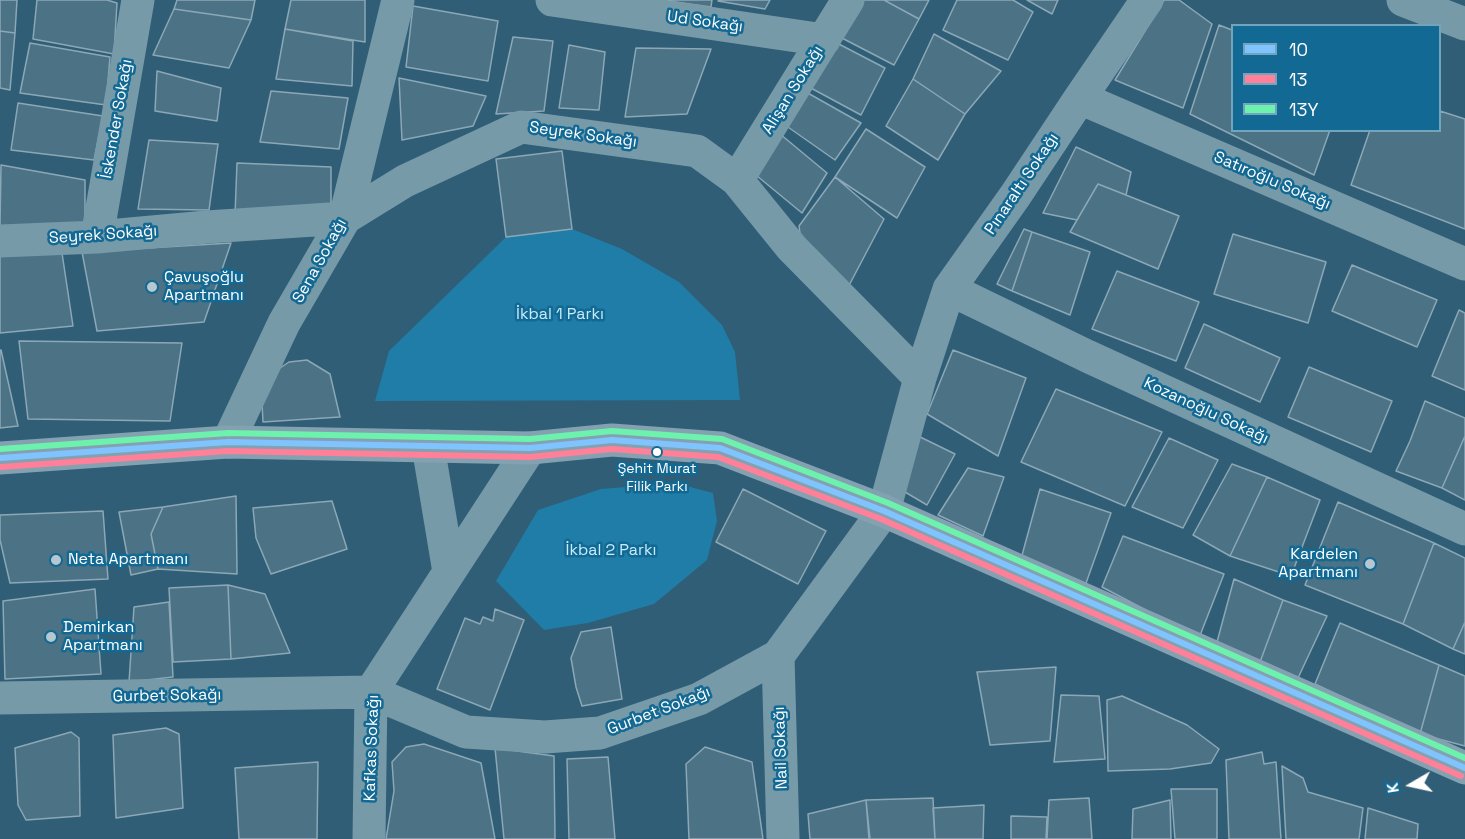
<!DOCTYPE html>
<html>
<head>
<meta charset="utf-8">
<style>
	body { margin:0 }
	#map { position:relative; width:1465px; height:839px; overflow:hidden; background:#2f5e76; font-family:"Space Grotesk",sans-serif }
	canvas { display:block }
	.legend { position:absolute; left:1231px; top:24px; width:210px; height:108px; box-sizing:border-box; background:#126993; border:2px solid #71a5be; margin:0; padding:8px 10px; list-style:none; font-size:18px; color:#fff }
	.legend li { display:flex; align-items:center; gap:12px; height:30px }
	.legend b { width:30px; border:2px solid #71a5be }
	.north { position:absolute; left:1381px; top:755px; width:60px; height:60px; -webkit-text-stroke:4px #126993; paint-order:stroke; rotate:261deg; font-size:16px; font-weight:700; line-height:24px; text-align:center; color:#fff }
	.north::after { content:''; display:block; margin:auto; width:21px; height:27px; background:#fff; clip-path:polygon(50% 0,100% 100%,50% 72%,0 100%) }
</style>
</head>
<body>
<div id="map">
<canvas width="1465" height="839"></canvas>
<ul class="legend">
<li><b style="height:8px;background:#80c4ff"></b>10</li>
<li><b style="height:8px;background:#ff8098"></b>13</li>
<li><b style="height:8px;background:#6df2ae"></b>13Y</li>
</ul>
<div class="north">K</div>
</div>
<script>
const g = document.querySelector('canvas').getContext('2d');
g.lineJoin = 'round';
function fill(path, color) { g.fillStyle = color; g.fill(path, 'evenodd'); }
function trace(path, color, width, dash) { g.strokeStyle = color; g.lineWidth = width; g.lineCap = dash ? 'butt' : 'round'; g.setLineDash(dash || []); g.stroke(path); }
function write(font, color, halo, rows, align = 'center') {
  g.font = font + ' "Space Grotesk",sans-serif'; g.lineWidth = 5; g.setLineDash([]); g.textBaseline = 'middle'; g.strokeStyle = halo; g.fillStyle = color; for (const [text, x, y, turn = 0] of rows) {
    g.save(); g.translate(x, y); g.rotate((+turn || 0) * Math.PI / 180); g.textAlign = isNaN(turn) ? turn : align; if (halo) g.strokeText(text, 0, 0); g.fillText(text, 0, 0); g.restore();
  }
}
fill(new Path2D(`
	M572,229L622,249L679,282L722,325L735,352L740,400L375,401L389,351L506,237Z
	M675,483L713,493L717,521L707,560L654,604L588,623L544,630L496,581L538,510L601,489Z`), '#1f7da7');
const building = new Path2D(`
	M0,0H17L15,33L0,31Z
	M37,0H107L117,3L114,54L33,39Z
	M177,0H255L251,20L174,9Z
	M291,0H365V42L285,29Z
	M661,0H712L711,7Z
	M719,0H770L765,9L718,1Z
	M857,0H884L919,19L894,65L838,36Z
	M884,0H929L919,19Z
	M957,0H1013L1033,12L1008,60L943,30Z
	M1027,0H1058L1052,14Z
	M1164,0H1179L1212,24L1183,108L1115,80Z
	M413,6L498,21L488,81L406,67Z
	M174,9L251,20L229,68L153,55Z
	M1219,25L1232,30V130H1330L1314,175L1190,114Z
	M285,29L353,41L352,86L276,79Z
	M0,31L15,33L10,90L0,88Z
	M934,34L1001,71L965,114L913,79Z
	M513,37L553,41L544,111L496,114Z
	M833,41L885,68L861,115L809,87Z
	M30,43L110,57L106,105L20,93Z
	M569,45L605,52L599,110L559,108Z
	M636,48L711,49L687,114L625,117Z
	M157,71L221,88L217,121L155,111Z
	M399,78L486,96L473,126L402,140Z
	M913,79L965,114L938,160L886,126Z
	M271,91L348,98L339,149L260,142Z
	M806,92L861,123L835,160L785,125Z
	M18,103L103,116L94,160L11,150Z
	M1440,111L1465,119V229L1351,185L1370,130H1440Z
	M866,129L925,167L897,218L835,177Z
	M780,134L827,173L802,213L751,171Z
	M149,140L218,144L209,210L138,209Z
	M1076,147L1131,172L1126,195L1098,184L1077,220L1043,213Z
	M562,151L572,229L506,237L496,159Z
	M237,163L331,167V207L235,215Z
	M1,165L85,180V231L0,226Z
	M835,177L884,219L845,293L802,248L799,226Z
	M1098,184L1179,216L1158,269L1070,232Z
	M1024,229L1032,232L1012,291L997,284Z
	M1032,232L1090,252L1070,315L1012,291Z
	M1233,234L1326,262L1308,323L1214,294Z
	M231,243L204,322L97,331L82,252Z
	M62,253L73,326L0,333V256Z
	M1352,265L1437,300L1417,347L1332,311Z
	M1117,271L1199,302L1176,361L1092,329Z
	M1459,310L1465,313V390L1432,376Z
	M1204,324L1280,358L1260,402L1185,368Z
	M19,341L182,343L170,421L28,419Z
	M0,350H1L18,426L0,428Z
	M953,350L1026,378L998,456L927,414Z
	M307,360L330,374L340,417L263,422L262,403L277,370L289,362Z
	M1309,367L1392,401L1371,452L1288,417Z
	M1056,389L1162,432L1125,506L1021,462Z
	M1425,401L1465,418V436L1442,488L1396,471L1410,441Z
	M914,434L955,454L927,505L900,489Z
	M1465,436V500L1442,488Z
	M1169,438L1218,460L1183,528L1132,507Z
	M1232,464L1267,477L1230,556L1193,535Z
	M968,468L1004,477L983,536L938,515Z
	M1267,477L1320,500L1291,576L1230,556Z
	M743,489L826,531L798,584L716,542Z
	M1040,489L1111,513L1085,586L1021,559Z
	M236,496L237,574L158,569L151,534L163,507Z
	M332,501L347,549L271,574L256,538L253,508Z
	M1338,502L1434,543L1403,624L1305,585Z
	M163,507L151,534L158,569L131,575L119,512Z
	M103,511L108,579L10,583L0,540V515Z
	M1123,536L1224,574L1199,638L1102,587Z
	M1434,543L1465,558V622L1453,649L1403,624Z
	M1234,579L1283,600L1260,662L1217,642Z
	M228,585L265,594L290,653L231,659Z
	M228,585L231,659L173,662L169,588Z
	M95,589L101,674L5,679L3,601Z
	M1283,600L1327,616L1298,678L1260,662Z
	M169,602L173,677L129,682L134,607Z
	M495,609L524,620L490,710L437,689L465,618L480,624L483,617L493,621Z
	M1465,622V654L1453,649Z
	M1340,623L1439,665L1420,734L1315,684Z
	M611,627L622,699L582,706L576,687L571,658L581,632Z
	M1439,665L1465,676V746L1420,734Z
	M1056,667L1050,741L990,745L977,672Z
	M1061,695L1099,696L1105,759L1054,762Z
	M1122,696L1187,725L1219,749L1211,763L1170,769L1108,771L1107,700Z
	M166,728L179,734L183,808L116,818L113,735Z
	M71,732L79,738L80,816L26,820L18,805L15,748Z
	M424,744L481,763L495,839H386L394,791L392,762L406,747Z
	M705,747L752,762L763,839H689L686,764Z
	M495,748L554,756L555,839H504Z
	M1262,752L1264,764L1276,762L1281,839H1229L1226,760Z
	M608,757L615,839H569L567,759Z
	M318,762L317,839H239L235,768Z
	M1282,766L1303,778L1308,792L1363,808L1359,839H1286Z
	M1171,789H1217V839H1175Z
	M933,798L935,839H870L866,800Z
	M1089,798L1092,839H1047L1049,800Z
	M866,800L869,839H810L808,814Z
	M1170,800L1171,839H1132L1133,809Z
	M984,805L983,839H935L933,808Z
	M1368,808L1418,824L1417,839H1365Z
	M1011,816L1047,817L1046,839H1011Z`);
fill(building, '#4c7285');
trace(building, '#8ca8b6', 1.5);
trace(new Path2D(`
	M552,0L824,40
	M1403,0L1465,24
	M1080,98L1465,264
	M737,180L848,0
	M97,237L138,0
	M0,241L97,237L207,227L345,218L405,181L521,127L697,151L737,180L792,248L920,378L884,511L778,656L699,699L600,733L545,737L466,732L371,692L0,698
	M949,289L1087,356L1465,529
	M920,378L949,289L1015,196L1080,98L1147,0
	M228,442L284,323L345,218L398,0
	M428,446L449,572
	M778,656L783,839
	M369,839L371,692L530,448`), '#779aa9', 33);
trace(new Path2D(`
	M0,458L228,442L530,448L612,440L720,448L884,511L1465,768`), '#83a1b0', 33);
trace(new Path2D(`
	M0,458L228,442L530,448L612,440L720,448L884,511L1465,768`), '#80c4ff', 6);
trace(new Path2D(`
	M1,467L228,451L530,457L612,449L718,457L881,519L1461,776`), '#ff8098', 6);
trace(new Path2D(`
	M0,449L228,433L530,439L612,431L722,439L888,503L1465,758`), '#6df2ae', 6);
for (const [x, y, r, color] of [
	[152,287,6,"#b6c7cf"],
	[657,452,5,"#fff"],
	[56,560,6,"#b6c7cf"],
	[1370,564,6,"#b6c7cf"],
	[51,637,6,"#b6c7cf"]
]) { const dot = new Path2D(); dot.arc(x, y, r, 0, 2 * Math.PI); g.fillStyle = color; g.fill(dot); trace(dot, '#126993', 2); }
write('14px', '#fff', '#126993', [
	["Şehit Murat",657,469],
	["Filik Parkı",657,487]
]);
write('16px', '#fff', '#126993', [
	["Ud Sokağı",705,22,8],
	["Alişan Sokağı",793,90,-58],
	["İskender Sokağı",117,119,-80],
	["Seyrek Sokağı",583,135,8],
	["Satıroğlu Sokağı",1272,181,23],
	["Pınaraltı Sokağı",1022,184,-56],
	["Seyrek Sokağı",103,235,-4],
	["Sena Sokağı",320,261,-61],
	["Kozanoğlu Sokağı",1206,411,25],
	["Gurbet Sokağı",167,696,-1],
	["Gurbet Sokağı",659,711,-21],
	["Kafkas Sokağı",372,748,-88],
	["Nail Sokağı",781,748,-92]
]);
write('16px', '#fff', '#126993', [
	["Çavuşoğlu",164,278],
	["Apartmanı",164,296],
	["Kardelen",1358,555,"right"],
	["Apartmanı",1358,573,"right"],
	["Neta Apartmanı",68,560],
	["Demirkan",63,628],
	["Apartmanı",63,646]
], 'left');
write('16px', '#c6ecfd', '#126993', [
	["İkbal 1 Parkı",560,315],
	["İkbal 2 Parkı",611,551]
]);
</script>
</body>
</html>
